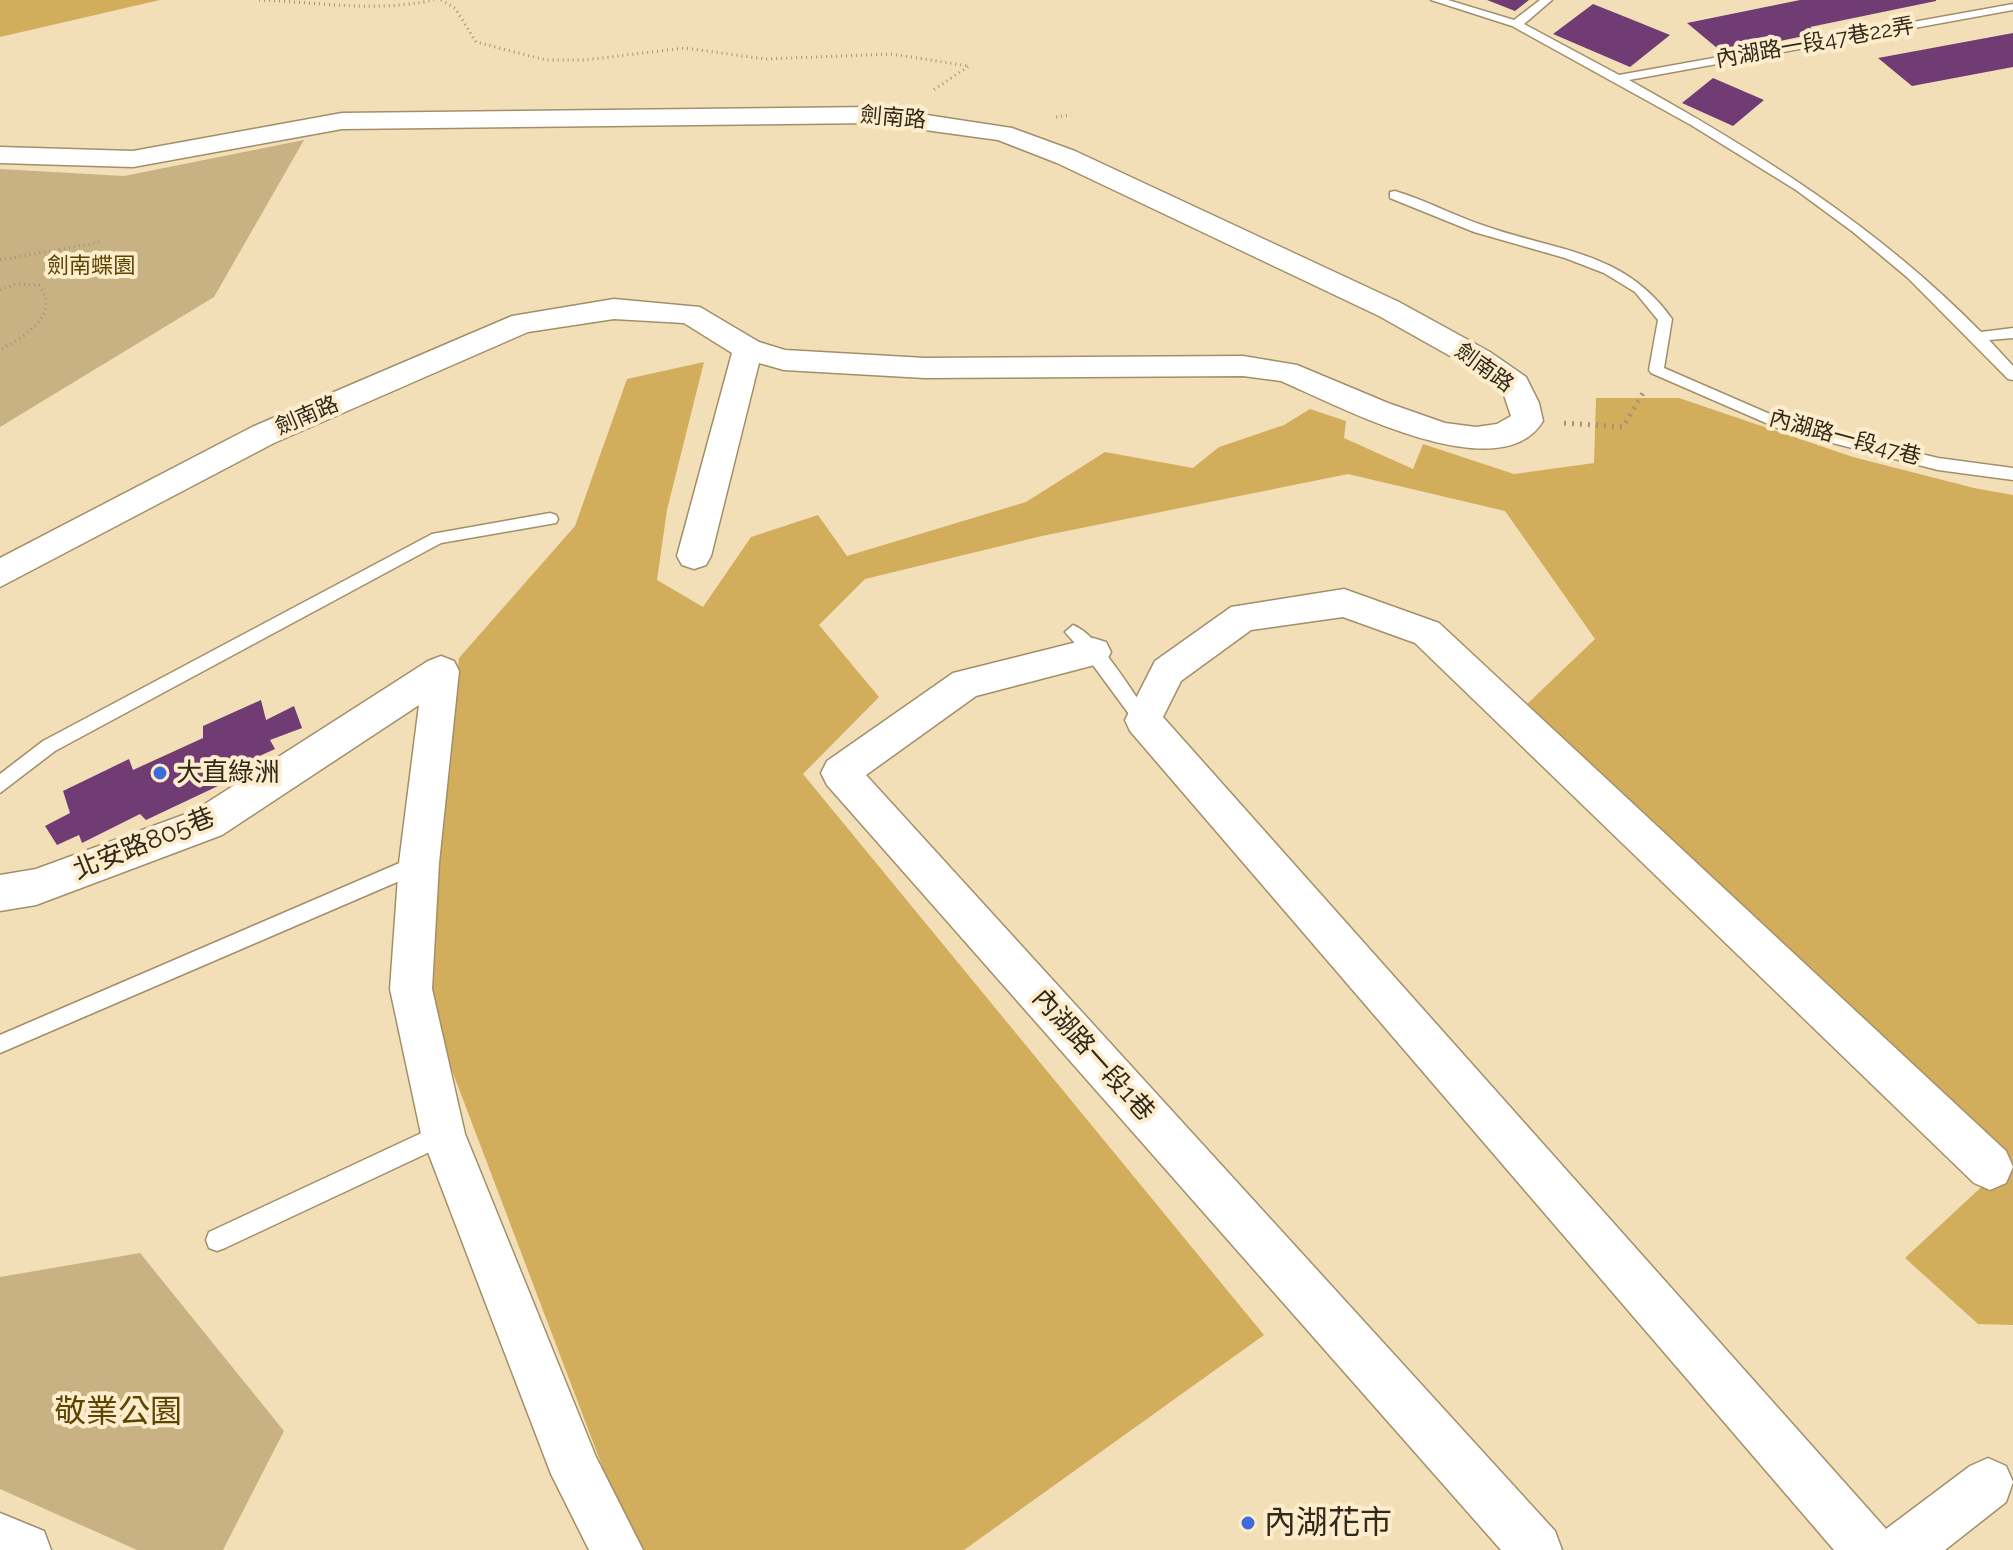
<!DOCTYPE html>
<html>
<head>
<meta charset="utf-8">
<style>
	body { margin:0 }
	canvas { display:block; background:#f3dfb7 }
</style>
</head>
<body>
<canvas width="2013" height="1550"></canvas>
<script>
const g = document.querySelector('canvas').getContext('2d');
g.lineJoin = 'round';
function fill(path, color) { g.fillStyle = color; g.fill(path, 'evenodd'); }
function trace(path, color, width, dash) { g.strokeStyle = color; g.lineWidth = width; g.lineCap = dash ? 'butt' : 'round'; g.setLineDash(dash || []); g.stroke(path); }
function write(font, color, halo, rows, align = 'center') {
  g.font = font + ' Raleway,"Noto Sans TC",sans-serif'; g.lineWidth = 8; g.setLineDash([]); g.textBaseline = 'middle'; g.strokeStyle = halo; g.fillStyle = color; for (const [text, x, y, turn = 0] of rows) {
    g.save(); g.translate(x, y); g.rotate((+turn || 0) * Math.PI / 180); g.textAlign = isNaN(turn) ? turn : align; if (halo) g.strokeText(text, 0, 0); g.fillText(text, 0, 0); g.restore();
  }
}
fill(new Path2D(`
	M304,140L214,297L0,427V169L124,176Z
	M140,1253L284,1431L223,1550H137L0,1489V1277Z`), '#c8b284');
fill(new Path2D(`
	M0,0H160L0,37Z
	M704,362L667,510L657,580L703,607L751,537L818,515L847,556L1026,502L1105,452L1193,468L1219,447L1284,425L1310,409L1346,421L1344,438L1413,469L1423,444L1514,474L1594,463L1596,398H1679L1853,457L1974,488L2013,495V1325L1978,1324L1905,1258L2005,1165L1524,707L1595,639L1505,511L1348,474L1042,536L865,579L819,625L879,697L803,774L1264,1335L964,1550H634L426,1002L459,658L575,526L627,379Z`), '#d2ad5b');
fill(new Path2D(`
	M1487,0H1529L1515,11Z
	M1800,0H1936V1L1810,27L1818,33L1723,53L1687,23Z
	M1593,4L1633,20L1670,35L1630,67L1553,34Z
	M2013,33V67L1912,86L1878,58Z
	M1713,78L1764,100L1733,126L1682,103Z
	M261,700L266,720L294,706L302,728L270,740L275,749L213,777L218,786L146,820L140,814L82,843L79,835L57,845L45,826L70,813L63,791L129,759L133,770L203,738V726Z`), '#713b74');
const service = new Path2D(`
	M1431,0H1448L1514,20L1540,0H1552L1524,24L1619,75L2013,4V10L1629,80C1757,151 1878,227 1981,332L2013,328V338L1989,340L2013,366V380L2008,379L1908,278L1853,232L1796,190L1691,125L1512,26Z
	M1395,191C1425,200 1453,215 1482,225C1554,251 1624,250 1672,319L1664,368L1786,421L1938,458L2013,468V480L1938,470L1782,430L1651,373L1649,370L1658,320L1635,292L1604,273L1565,258L1474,232L1390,198V192Z
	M550,513L556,515L558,519L556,523L441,543L55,751L0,793V774L43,741L432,534Z
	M1073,625C1099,635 1132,692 1149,715L1152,720L1149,725H1137L1087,657L1065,632Z
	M418,855L425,858L427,864L425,870L0,1053V1035Z
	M443,1123L451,1126L454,1134L451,1142L225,1248L217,1251L209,1248L206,1240L209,1232Z`);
const minor = new Path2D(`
	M874,107L1012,128L1075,151L1399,302L1490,352L1526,377L1539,403L1543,421C1500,493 1335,404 1281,381L1243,376L925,378L784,370L759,363L711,556L706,565L694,569L682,565L677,556L732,353L684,323L614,319L528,332L274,443L0,587V558L252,427L512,316L614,299L700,307L759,342L785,350L925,358L1243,356L1297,365L1388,403L1445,423L1476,427L1497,424L1511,416L1503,392L1468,366L1379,316L1057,163L998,140L874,123L342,129L133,167L0,163V147L133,151L342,113Z
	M1344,589L1439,623L2006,1151L2013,1167L2006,1183L1990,1190L1974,1183L1415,643L1343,617L1251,630L1181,681L1163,717L1886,1529L1970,1466L1988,1458L2006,1466L2013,1482L2006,1502L1945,1550H1834L1130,731L1125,720L1155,661L1231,607Z
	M1093,638L1106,642L1111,652L1106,662L976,696L866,775L1555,1531L1562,1550H1501L827,785L821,773L827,761L953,673Z
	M441,656L454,661L459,671L439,863L432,989L465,1134L596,1457L643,1550H589L551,1474L421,1134L390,989L399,863L419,705L222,835L36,905L0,911V875L36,869L194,811L428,661Z
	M0,1513L44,1531L51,1550H0Z`);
trace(service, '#a28f69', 3);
trace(minor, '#a28f69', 3);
trace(new Path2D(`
	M259,0C321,2 371,13 434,0
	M441,0L455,8L476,42L546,60H584L685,48L765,59L891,54L969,66L932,91
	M1056,117L1071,115
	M0,260L101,242
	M0,290L16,284L39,285C61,316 25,336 0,350`), '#a39476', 3, [1, 4]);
trace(new Path2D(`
	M1564,423L1623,427L1643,393`), '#a39476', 5, [2, 6]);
fill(service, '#fff');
fill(minor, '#fff');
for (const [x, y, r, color] of [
	[160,773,8,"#3f6bdc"],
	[1248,1523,8,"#3f6bdc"]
]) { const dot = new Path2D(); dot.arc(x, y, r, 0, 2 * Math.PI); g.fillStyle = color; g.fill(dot); trace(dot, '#fdedcd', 3); }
write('22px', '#31291a', '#fdedcd', [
	["內湖路一段47巷22弄",1815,43,-10],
	["劍南路",893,118,5],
	["劍南路",1484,368,36],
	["劍南路",307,416,-23],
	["內湖路一段47巷",1845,438,15]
]);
write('22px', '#5d4400', '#fdedcd', [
	["劍南蝶園",91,266]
]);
write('26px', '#31291a', '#fdedcd', [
	["大直綠洲",176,773]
], 'left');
write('26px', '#31291a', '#fdedcd', [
	["北安路805巷",144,844,-22],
	["內湖路一段1巷",1093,1055,48]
]);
write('32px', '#5d4400', '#fdedcd', [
	["敬業公園",118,1412]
]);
write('32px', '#31291a', '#fdedcd', [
	["內湖花市",1264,1523]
], 'left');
</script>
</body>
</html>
